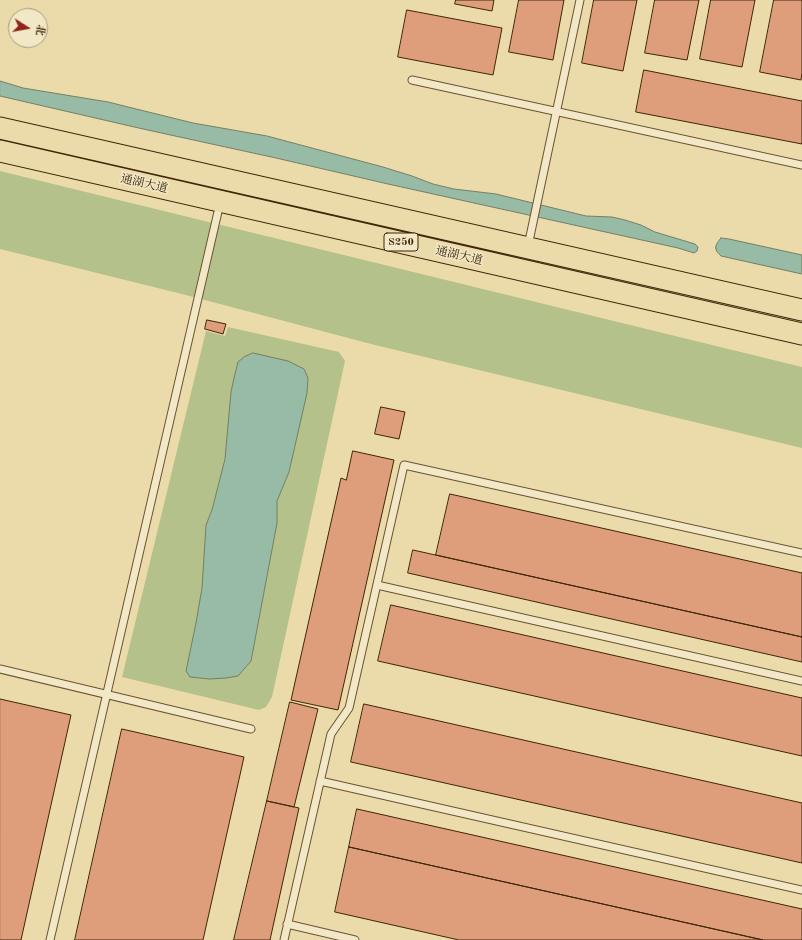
<!DOCTYPE html>
<html>
<head>
<meta charset="utf-8">
<style>
	body { margin:0 }
	#map { position:relative; width:802px; height:940px; overflow:hidden; background:#ebdbaa; font-family:"Old Standard TT","Noto Serif SC",serif }
	canvas { display:block }
	.north { position:absolute; left:8px; top:8px; width:40px; height:40px; box-sizing:border-box; background:#f2e8c8; border:1px solid #aa9a7b; border-radius:50%; rotate:101deg; font-size:11px; font-weight:700; line-height:16px; text-align:center; color:#3f2607 }
	.north::after { content:''; display:block; margin:auto; width:14px; height:18px; background:#8f2418; clip-path:polygon(50% 0,100% 100%,50% 72%,0 100%) }
</style>
</head>
<body>
<div id="map">
<canvas width="802" height="940"></canvas>
<div class="north">北</div>
</div>
<script>
const g = document.querySelector('canvas').getContext('2d');
g.lineJoin = 'round';
function fill(path, color) { g.fillStyle = color; g.fill(path, 'evenodd'); }
function trace(path, color, width, dash) { g.strokeStyle = color; g.lineWidth = width; g.lineCap = dash ? 'butt' : 'round'; g.setLineDash(dash || []); g.stroke(path); }
function write(font, color, halo, rows, align = 'center') {
  g.font = font + ' "Old Standard TT","Noto Serif SC",serif'; g.lineWidth = 3; g.setLineDash([]); g.textBaseline = 'middle'; g.strokeStyle = halo; g.fillStyle = color; for (const [text, x, y, turn = 0] of rows) {
    g.save(); g.translate(x, y); g.rotate((+turn || 0) * Math.PI / 180); g.textAlign = isNaN(turn) ? turn : align; if (halo) g.strokeText(text, 0, 0); g.fillText(text, 0, 0); g.restore();
  }
}
fill(new Path2D(`
	M0,171L802,367V448L371,344L186,295L0,249Z
	M228,327L339,352L345,361L272,697L266,707L259,710L122,677L206,331L225,336Z`), '#b5c18a');
const water = new Path2D(`
	M0,81L23,88L108,102L193,123L267,136L383,167L412,176L433,184L454,189L496,194L586,216L612,217L625,220L641,225L655,232L695,244L698,247L697,251L694,253L678,248L388,184L276,158L143,129L0,96Z
	M721,238L729,239L802,255V274L721,256C713,249 715,245 721,238Z
	M253,353L288,361L304,369L308,378L307,393L289,472L277,501V523L251,661L238,676L226,678L210,679L190,677L186,671L196,623L202,588L206,525L212,510L225,459L231,392L234,378L238,362L244,357Z`);
fill(water, '#98bba6');
trace(water, '#747f66', 1);
const building = new Path2D(`
	M456,0H494L492,11L455,4Z
	M519,0H564L553,60L509,52Z
	M594,0H637L623,71L582,63Z
	M655,0H699L687,60L645,53Z
	M711,0H755L742,67L700,59Z
	M774,0H802V73L801,80L760,72Z
	M407,10L502,28L493,75L398,57Z
	M644,70L802,101V144L636,112Z
	M207,320L226,324L223,334L205,329Z
	M381,407L405,412L399,439L375,434Z
	M353,451L394,460L338,710L291,700L341,478L346,480Z
	M450,494L802,573V637L436,555Z
	M413,550L802,637V662L408,573Z
	M391,605L802,698V756L378,661Z
	M0,699L71,715L21,940H0Z
	M290,702L318,709L294,807L267,801Z
	M364,704L802,803V863L351,762Z
	M122,729L244,757L203,940H75Z
	M267,801L299,808L270,940H234Z
	M357,809L802,909V940H763L349,847Z
	M349,847L763,940H459L335,912Z`);
fill(building, '#de9e7b');
trace(building, '#3f2607', 1);
const lane = new Path2D(`
	M412,80L802,165
	M528,246L580,0
	M377,585L802,681
	M0,669L251,729
	M320,781L802,890
	M287,924L355,940
	M50,940L220,203
	M284,940L331,734L349,708L404,465L802,553`);
const primary = new Path2D(`
	M0,128L802,310
	M0,151L802,334`);
trace(lane, '#6a5330', 9);
trace(primary, '#3f2607', 23);
trace(lane, '#f2e8c8', 7);
trace(primary, '#ebdbaa', 21);
for (const [x, y, w] of [
	[401,242,34]
]) { const box = new Path2D(); box.roundRect(x - w / 2, y - 9, w, 18, 3); g.fillStyle = '#f2e8c8'; g.fill(box); trace(box, '#3f2607', 1); }
write('bold 11px', '#3f2607', null, [
	["S250",401,242]
]);
write('12px', '#3f2607', '#f2e8c8', [
	["通湖大道",144,184,13],
	["通湖大道",459,256,13]
]);
</script>
</body>
</html>
